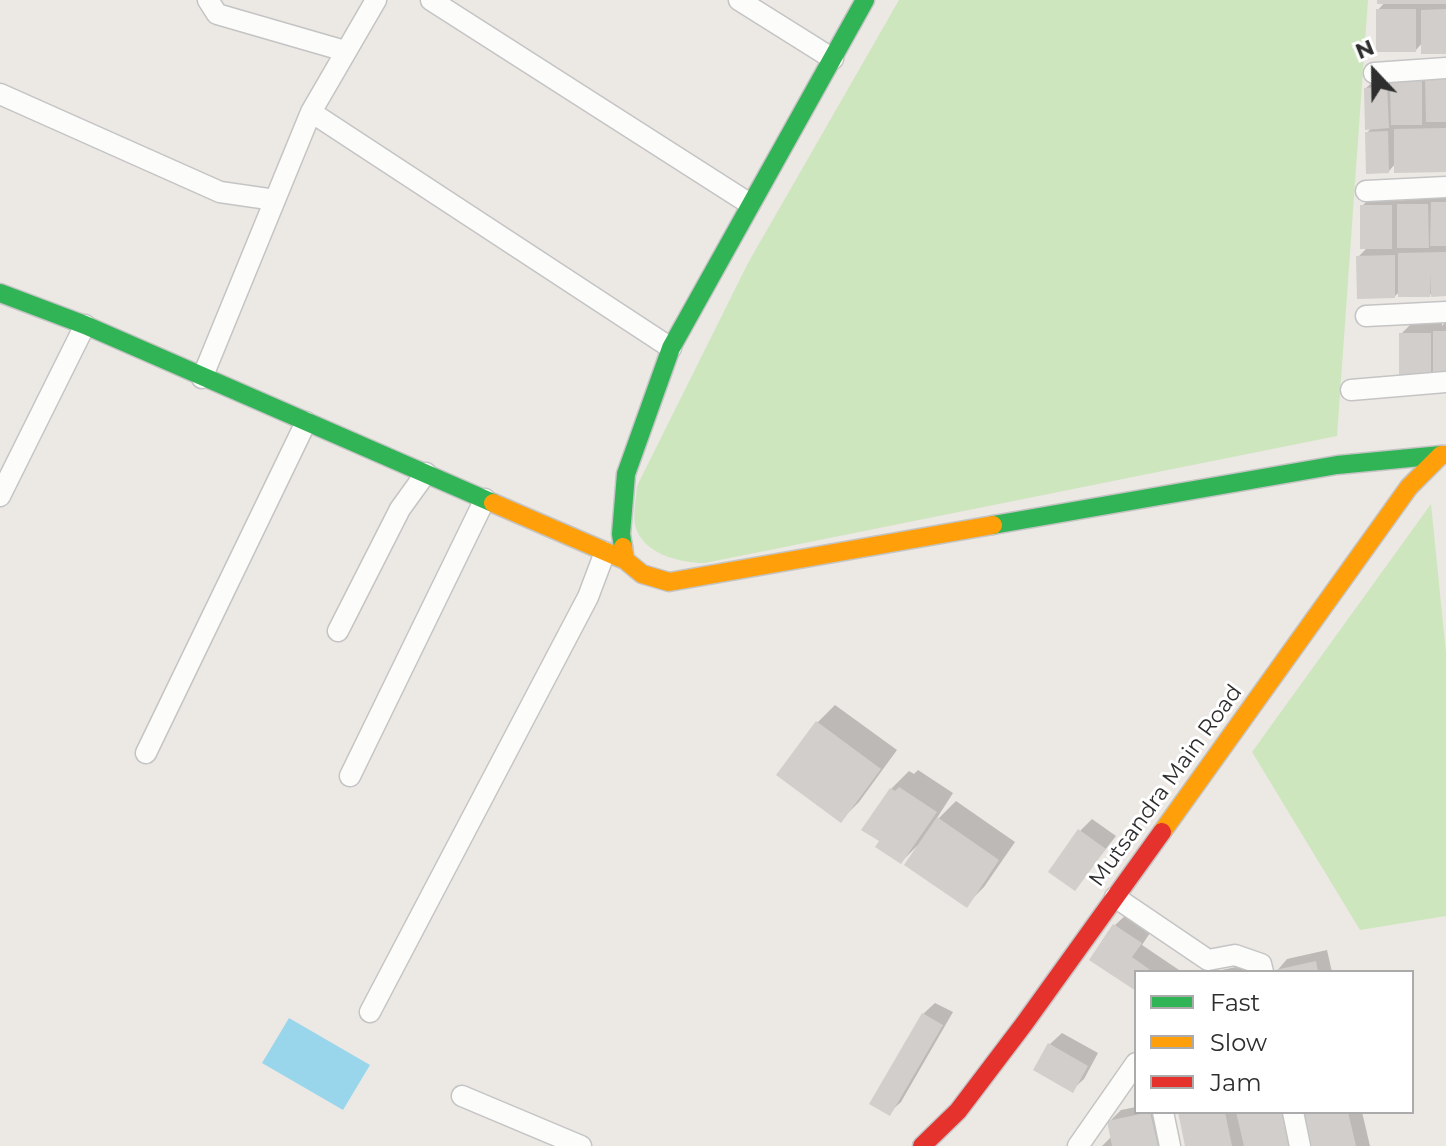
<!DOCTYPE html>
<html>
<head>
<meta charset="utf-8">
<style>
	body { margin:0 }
	#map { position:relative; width:1446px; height:1146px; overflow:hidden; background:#ece8e4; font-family:Montserrat,sans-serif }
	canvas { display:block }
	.legend { position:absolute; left:1134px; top:970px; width:280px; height:144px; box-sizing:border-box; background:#fff; border:2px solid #ababab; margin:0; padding:10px 14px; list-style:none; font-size:24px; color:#2e2e2e }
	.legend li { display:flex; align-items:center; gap:16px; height:40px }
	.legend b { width:40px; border:2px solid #ababab }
	.north { position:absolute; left:1334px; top:32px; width:80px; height:80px; -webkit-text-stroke:6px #fff; paint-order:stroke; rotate:338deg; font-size:22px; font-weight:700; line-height:32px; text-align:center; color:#2e2e2e }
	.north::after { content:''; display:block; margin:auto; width:28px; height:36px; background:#2e2e2e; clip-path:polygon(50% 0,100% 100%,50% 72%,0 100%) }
</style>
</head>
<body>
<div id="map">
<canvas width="1446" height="1146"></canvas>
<ul class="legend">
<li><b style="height:10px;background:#30b455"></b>Fast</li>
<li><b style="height:10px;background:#ff9f0a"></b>Slow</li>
<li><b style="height:10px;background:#e5322d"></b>Jam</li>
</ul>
<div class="north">N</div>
</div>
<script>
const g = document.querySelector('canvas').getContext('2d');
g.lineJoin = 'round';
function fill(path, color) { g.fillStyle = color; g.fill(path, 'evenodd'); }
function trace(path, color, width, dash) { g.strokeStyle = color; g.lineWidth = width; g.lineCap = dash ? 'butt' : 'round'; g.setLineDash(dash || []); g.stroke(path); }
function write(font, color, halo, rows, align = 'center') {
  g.font = font + ' Montserrat,sans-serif'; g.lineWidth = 6; g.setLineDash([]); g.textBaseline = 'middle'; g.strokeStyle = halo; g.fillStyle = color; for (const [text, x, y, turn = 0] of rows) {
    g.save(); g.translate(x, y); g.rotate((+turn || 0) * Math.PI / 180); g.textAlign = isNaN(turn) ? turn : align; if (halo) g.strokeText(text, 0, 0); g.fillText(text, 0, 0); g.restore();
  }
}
fill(new Path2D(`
	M899,0H1368L1337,436L705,563C680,563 642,554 635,525C633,513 636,498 637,486L748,263Z
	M1431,504L1446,653V916L1360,930L1252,752Z`), '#cee6be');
fill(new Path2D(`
	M289,1018L370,1065L343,1110L262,1063Z`), '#99d6ec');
fill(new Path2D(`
	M1379,0H1446V52L1423,42L1416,50L1378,10L1385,2Z
	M1446,67V171L1396,163L1389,171L1367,133L1372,127L1366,88L1378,77Z
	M1446,191V294L1400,295V291L1395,296L1358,257L1368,247L1362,206L1374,194H1402V201L1411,193Z
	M1446,321V373L1435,370L1430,375L1401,334L1413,322H1442V326Z
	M835,705L897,750L859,802L841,820L817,723Z
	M918,770L953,793L937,818L938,819L956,801L1015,842L984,887L966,905L917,846L901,862L891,789L909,771L914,774Z
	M1092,819L1116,836L1075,888L1080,831Z
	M1127,914L1152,930L1142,945L1182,972H1136V989L1115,925Z
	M1327,950L1332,972H1276L1287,959Z
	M1263,961L1266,972H1220L1222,970Z
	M935,1003L953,1012L901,1102L889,1113L923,1014Z
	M1062,1033L1098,1053L1084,1079L1072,1090L1050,1044Z
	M1136,1107V1112H1164L1172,1146H1102L1112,1136L1109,1122L1121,1110Z
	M1180,1112H1296L1303,1146H1187Z
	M1306,1112H1362L1370,1146H1313Z`), '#0003');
fill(new Path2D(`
	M1377,0H1446V4H1377Z
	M1376,9H1416V52H1376Z
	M1446,9V54H1421V10Z
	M1425,78H1446V122H1426Z
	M1390,81H1422V125H1391Z
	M1387,87L1389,128L1365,130L1364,88Z
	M1446,128V172L1394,173V129Z
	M1388,131L1389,173L1366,174L1365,132Z
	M1431,202H1446V246H1430Z
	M1397,204H1428L1429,248H1397Z
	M1360,205H1392V249H1360Z
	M1446,252V296L1431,297L1430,271V297H1398V253Z
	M1395,255V298L1357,299L1356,256Z
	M1433,331H1446V375H1433Z
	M1399,333H1431V377H1399Z
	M816,721L881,769L841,823L776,775Z
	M899,787L937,812L901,864L875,847L879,841L861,830L890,788L895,791Z
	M937,817L999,860L967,908L904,865Z
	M1078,829L1106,849L1075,891L1048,872Z
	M1113,924L1142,943L1132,957L1153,972H1136V991L1089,960Z
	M1316,961L1318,972H1271V971Z
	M922,1013L943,1025L890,1116L869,1104Z
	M1048,1043L1088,1066L1073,1093L1033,1070Z
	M1150,1112L1158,1146H1112L1107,1121Z
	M1178,1112H1225L1232,1146H1185Z
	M1236,1112H1282L1289,1146H1244Z
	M1304,1112H1348L1356,1146H1311Z`), '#d1cecb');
const street = new Path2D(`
	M208,0L217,14L345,51
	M431,0L750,204
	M739,0L833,59
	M1374,73L1446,68
	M0,94L220,192L275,200
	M311,112L671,348
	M1366,191L1446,187
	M1366,316L1446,312
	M202,378L311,112L376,0
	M1351,390L1446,382
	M0,496L85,325
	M338,631L400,509L426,473
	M146,753L306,422
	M350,776L485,499
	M1115,897L1208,960L1235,955L1261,964L1263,972
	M370,1012L588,597L605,552
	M462,1096L581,1146
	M1163,1112L1170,1146
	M1293,1112L1300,1146
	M1078,1146L1136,1063`);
const fast = new Path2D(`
	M0,293L85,325L493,503
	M993,525L1337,465L1441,455
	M623,547L621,534L626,474L671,348L865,0`);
const slow = new Path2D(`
	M493,503L625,560
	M623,547L625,560L642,574L669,582L993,525
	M1162,832L1409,487L1441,455H1445`);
const jam = new Path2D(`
	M922,1146L958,1111L1024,1024L1162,832`);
trace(street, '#c5c4c5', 23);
trace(fast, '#c5c4c5', 21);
trace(slow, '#c5c4c5', 21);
trace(jam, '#c5c4c5', 21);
trace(street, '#fcfcfb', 20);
trace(fast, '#30b455', 18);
trace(slow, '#ff9f0a', 18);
trace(jam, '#e5322d', 18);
write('22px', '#2e2e2e', '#fff', [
	["Mutsandra Main Road",1166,786,-54]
]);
</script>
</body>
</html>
